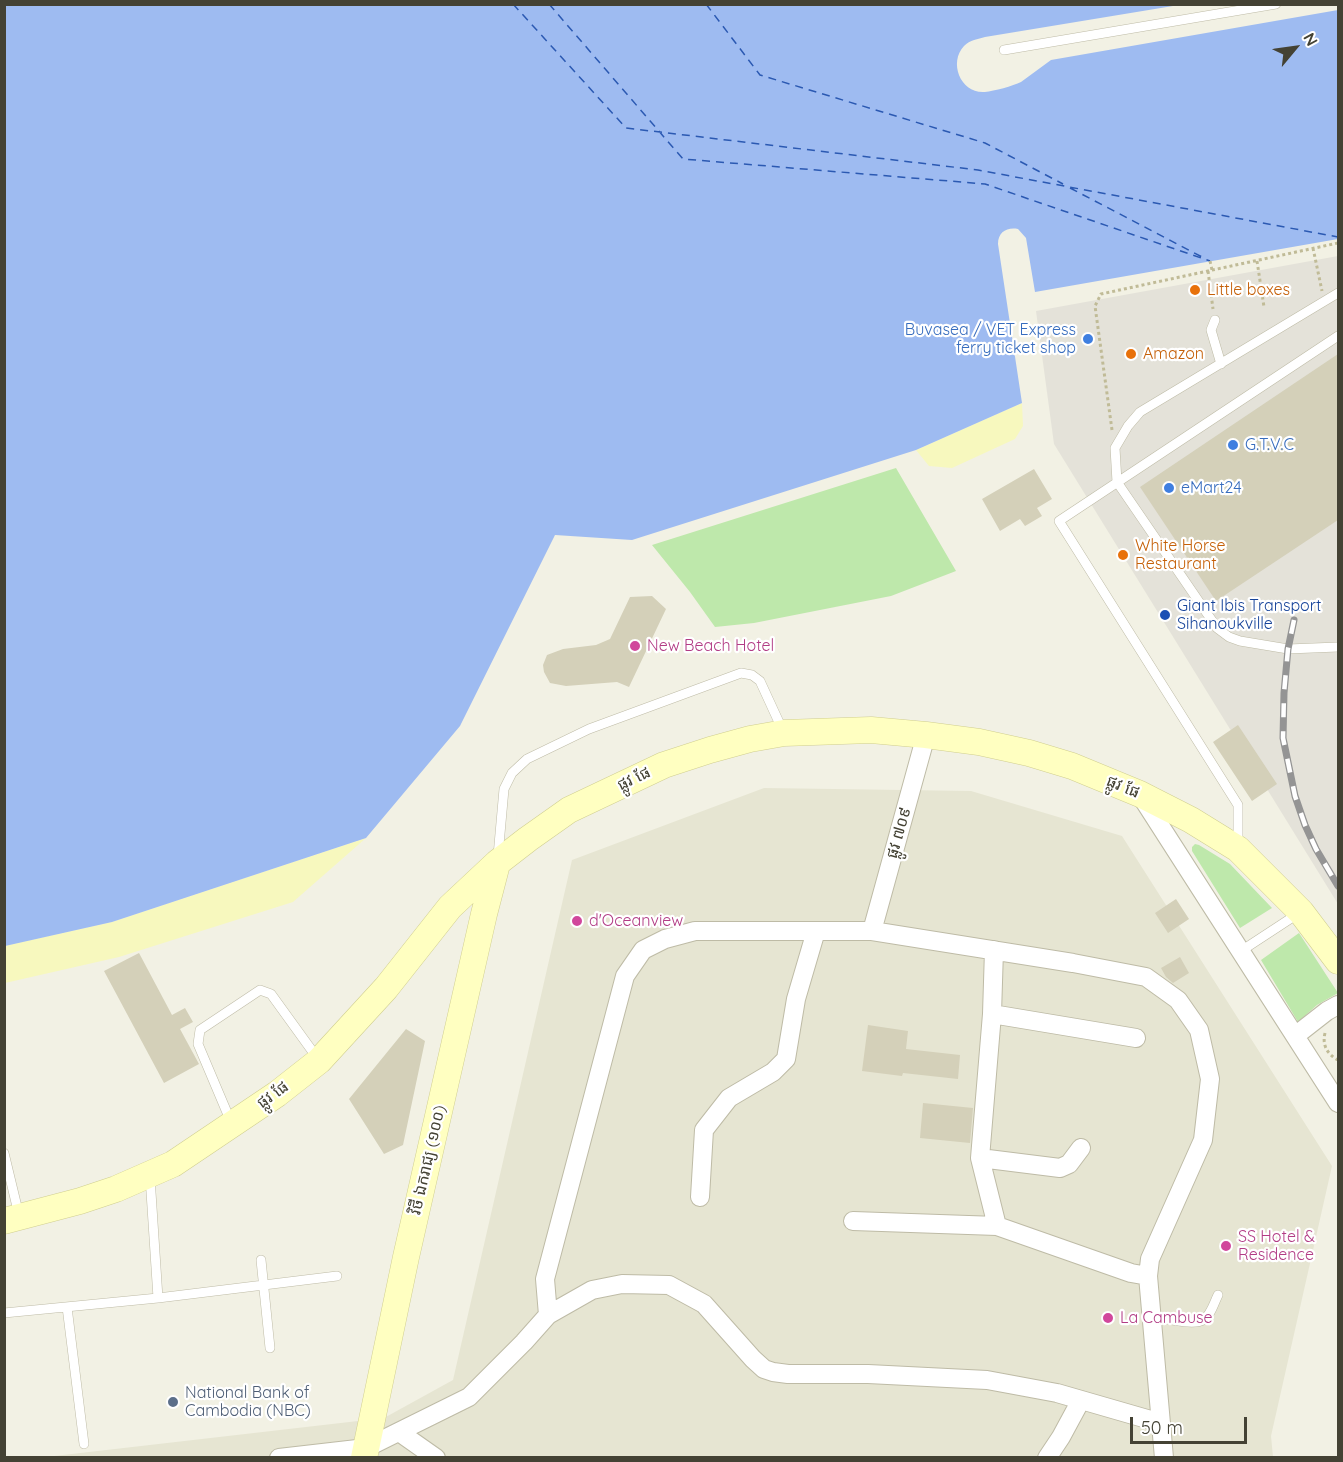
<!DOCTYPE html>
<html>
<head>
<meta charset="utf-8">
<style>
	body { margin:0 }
	#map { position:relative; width:1343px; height:1462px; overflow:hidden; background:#f2f1e4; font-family:Quicksand,sans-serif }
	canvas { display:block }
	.frame { position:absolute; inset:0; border:6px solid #444234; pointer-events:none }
	.north { position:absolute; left:1265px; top:18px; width:60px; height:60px; -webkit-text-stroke:4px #fff; paint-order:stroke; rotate:61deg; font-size:16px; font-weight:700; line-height:24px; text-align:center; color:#444234 }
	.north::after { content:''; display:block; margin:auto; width:21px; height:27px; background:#444234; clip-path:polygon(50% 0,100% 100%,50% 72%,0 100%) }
	.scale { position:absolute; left:1130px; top:1417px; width:117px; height:27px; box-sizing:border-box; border:3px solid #444234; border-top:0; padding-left:8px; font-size:18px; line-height:21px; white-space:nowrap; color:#444234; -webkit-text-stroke:4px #fff; paint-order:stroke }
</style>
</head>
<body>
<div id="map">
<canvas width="1343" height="1462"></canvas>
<div class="frame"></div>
<div class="north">N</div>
<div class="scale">50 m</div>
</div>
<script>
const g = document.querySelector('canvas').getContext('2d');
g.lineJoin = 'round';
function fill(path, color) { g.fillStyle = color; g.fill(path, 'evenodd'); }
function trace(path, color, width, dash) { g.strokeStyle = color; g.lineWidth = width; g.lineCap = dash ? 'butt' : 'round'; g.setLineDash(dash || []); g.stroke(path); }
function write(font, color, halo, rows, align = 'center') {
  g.font = font + ' Quicksand,"Noto Sans Khmer",sans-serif'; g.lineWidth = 4.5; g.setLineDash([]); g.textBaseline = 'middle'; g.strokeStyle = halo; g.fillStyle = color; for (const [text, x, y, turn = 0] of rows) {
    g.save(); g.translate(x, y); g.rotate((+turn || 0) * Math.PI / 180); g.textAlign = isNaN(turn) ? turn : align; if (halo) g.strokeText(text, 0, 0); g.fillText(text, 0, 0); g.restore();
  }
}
fill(new Path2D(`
	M764,788L971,791L1122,836L1332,1166L1271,1436L1273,1457L37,1458L384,1418L453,1380L572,860Z`), '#e6e5d2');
fill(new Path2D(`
	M1338,256V904L1054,444L1036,311Z`), '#e4e2d9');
fill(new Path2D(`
	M896,468L956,571L891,596L754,623L715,627L690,592L652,545Z
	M1195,844L1199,845L1230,864L1272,908L1240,928L1192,851V847Z
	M1299,933L1338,993L1317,1005L1298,1022L1261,960Z`), '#bee8ab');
fill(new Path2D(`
	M1022,403L1023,426L1015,439L952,468L929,466L916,450Z
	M366,838L293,902L119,957L5,983L4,946L112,922Z`), '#f7f8be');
fill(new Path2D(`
	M4,5H1179L985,37C978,39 970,40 964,46C948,63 961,94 985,92C994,91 1013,86 1021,82C1031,75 1041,67 1051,60L1338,10V239L1035,292L1026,238L1018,229C1007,227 998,232 998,244L1022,403L916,450L632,540L555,535L460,726L366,838L112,922L5,946Z`), '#9ebbf1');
trace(new Path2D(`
	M513,4L626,128L978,170L1338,237
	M549,4L683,159L985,184L1210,261
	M706,4L760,75L985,143L1063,184
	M1070,188L1204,258`), '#2b59b2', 1.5, [8, 6]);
fill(new Path2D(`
	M1338,354V520L1216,601L1140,487Z
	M1034,469L1052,499L1037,508L1042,516L1025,526L1020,519L1000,531L982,499Z
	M652,596L666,609L629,687L617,682L566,686L550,683L544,672L543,665L547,655L563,649L596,645L610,639L630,597Z
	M1238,725L1277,784L1252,801L1213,742Z
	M1176,899L1189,919L1168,933L1155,913Z
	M139,953L172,1015L185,1008L193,1022L180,1029L199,1064L164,1083L104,971Z
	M1180,957L1189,973L1173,983L1166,977L1161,968Z
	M868,1025L908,1031L906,1049L960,1055L958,1079L903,1073L902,1076L862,1071Z
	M406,1029L425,1041L403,1145L384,1154L349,1099Z
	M923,1103L973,1108L970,1143L920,1138Z`), '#d4d0b9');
const lane = new Path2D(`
	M1004,50L1276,4
	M1338,293L1140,412L1128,426L1115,448L1117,482L1217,628L1229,637L1240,641L1288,649L1338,647
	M1215,320L1211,330L1221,364
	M1238,846V805L1059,521L1338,336
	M498,856L504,789L512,773L527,759L589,729L741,673L752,675L760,681L783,731
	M1241,951L1299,913
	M231,1122L198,1044L200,1030L260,990L271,994L318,1059
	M4,1153L19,1215
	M150,1177L158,1298
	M261,1260L270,1348
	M67,1307L84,1444
	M4,1313L158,1298L337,1276
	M1151,1316C1163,1318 1194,1326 1203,1320C1211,1315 1214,1303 1218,1295`);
const street = new Path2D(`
	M1141,796L1338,1103
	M872,931L926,735
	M994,950L992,1014L980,1158L997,1226L1131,1273L1148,1276
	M992,1014L1136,1038
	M1295,1036L1327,1011L1338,1005
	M980,1158L1060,1168L1069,1164L1081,1148
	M700,1197L704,1130L729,1098L773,1072L786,1059L796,999L816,931
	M853,1221L997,1226
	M548,1315L545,1279L625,976L643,950L665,939L695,931H872L1073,963L1146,977L1178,1000L1199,1030L1210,1079L1203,1140L1150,1259L1148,1276L1164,1458
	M399,1432L436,1458
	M279,1458L366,1448L469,1397L524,1342L548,1315L592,1290L622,1284L669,1285L704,1304L753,1359L764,1369L773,1372L788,1374H868L987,1380L1057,1393L1161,1423
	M1047,1458L1061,1437L1081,1400`);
const secondary = new Path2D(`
	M4,1221L80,1201L116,1189L173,1164L277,1094L319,1061L386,988L450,907L497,863L528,839L569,810L664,765L710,750L750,739L784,733L871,730L926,735L979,742L1029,753L1072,766L1140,794L1191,820L1238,849L1301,912L1338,961
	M364,1458L406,1257L484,914L497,864`);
trace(lane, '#bebba6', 10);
trace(street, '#bebba6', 20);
trace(secondary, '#d0ce90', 27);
trace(new Path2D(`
	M1313,248L1322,291
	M1210,261L1212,270
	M1257,261L1264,307
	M1208,271L1213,309
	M1112,430L1095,306L1101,294L1338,243
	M1325,1033C1322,1045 1327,1054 1338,1060`), '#c0bb97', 3, [3, 3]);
trace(lane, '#fff', 9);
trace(street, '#fff', 18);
trace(secondary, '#ffffc1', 26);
const rail = new Path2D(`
	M1294,620L1288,649L1284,693L1283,738L1295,796L1305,825L1316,849L1338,886`);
trace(rail, '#949494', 7);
trace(rail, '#fff', 4.5, [14]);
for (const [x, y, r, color] of [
	[1195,290,6,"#e8710a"],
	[1088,339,6,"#3f7fe0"],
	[1131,354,6,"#e8710a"],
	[1233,445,6,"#3f7fe0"],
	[1169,488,6,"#3f7fe0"],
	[1123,555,6,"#e8710a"],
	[1165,615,6,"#1a4fb4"],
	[635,646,6,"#d1479c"],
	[577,921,6,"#d1479c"],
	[1226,1246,6,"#d1479c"],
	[1108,1318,6,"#d1479c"],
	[173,1402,6,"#5c6f8a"]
]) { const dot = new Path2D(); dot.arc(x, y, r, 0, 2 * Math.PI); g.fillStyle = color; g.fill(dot); trace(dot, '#fff', 2); }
write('16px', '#c56008', '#fff', [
	["Little boxes",1207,290],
	["Amazon",1143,354],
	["White Horse",1135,546],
	["Restaurant",1135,564]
], 'left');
write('16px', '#366cbe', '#fff', [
	["Buvasea / VET Express",1076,330,"right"],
	["ferry ticket shop",1076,348,"right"],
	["G.T.V.C",1245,445],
	["eMart24",1181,488]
], 'left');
write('16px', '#164399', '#fff', [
	["Giant Ibis Transport",1177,606],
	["Sihanoukville",1177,624]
], 'left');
write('16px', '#b23c85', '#fff', [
	["New Beach Hotel",647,646],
	["d'Oceanview",589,921],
	["SS Hotel &",1238,1237],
	["Residence",1238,1255],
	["La Cambuse",1120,1318]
], 'left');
write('16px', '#444234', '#fff', [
	["ផ្លូវ ផែ",634,779,-25],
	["ផ្លូវ ផែ",1123,787,23],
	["ផ្លូវ ៧០៩",899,833,-74],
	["ផ្លូវ ផែ",273,1095,-36],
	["វិថី ឯករាជ្យ (១០០)",428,1160,-77]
]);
write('16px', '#4e5e75', '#fff', [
	["National Bank of",185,1393],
	["Cambodia (NBC)",185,1411]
], 'left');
</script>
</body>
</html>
